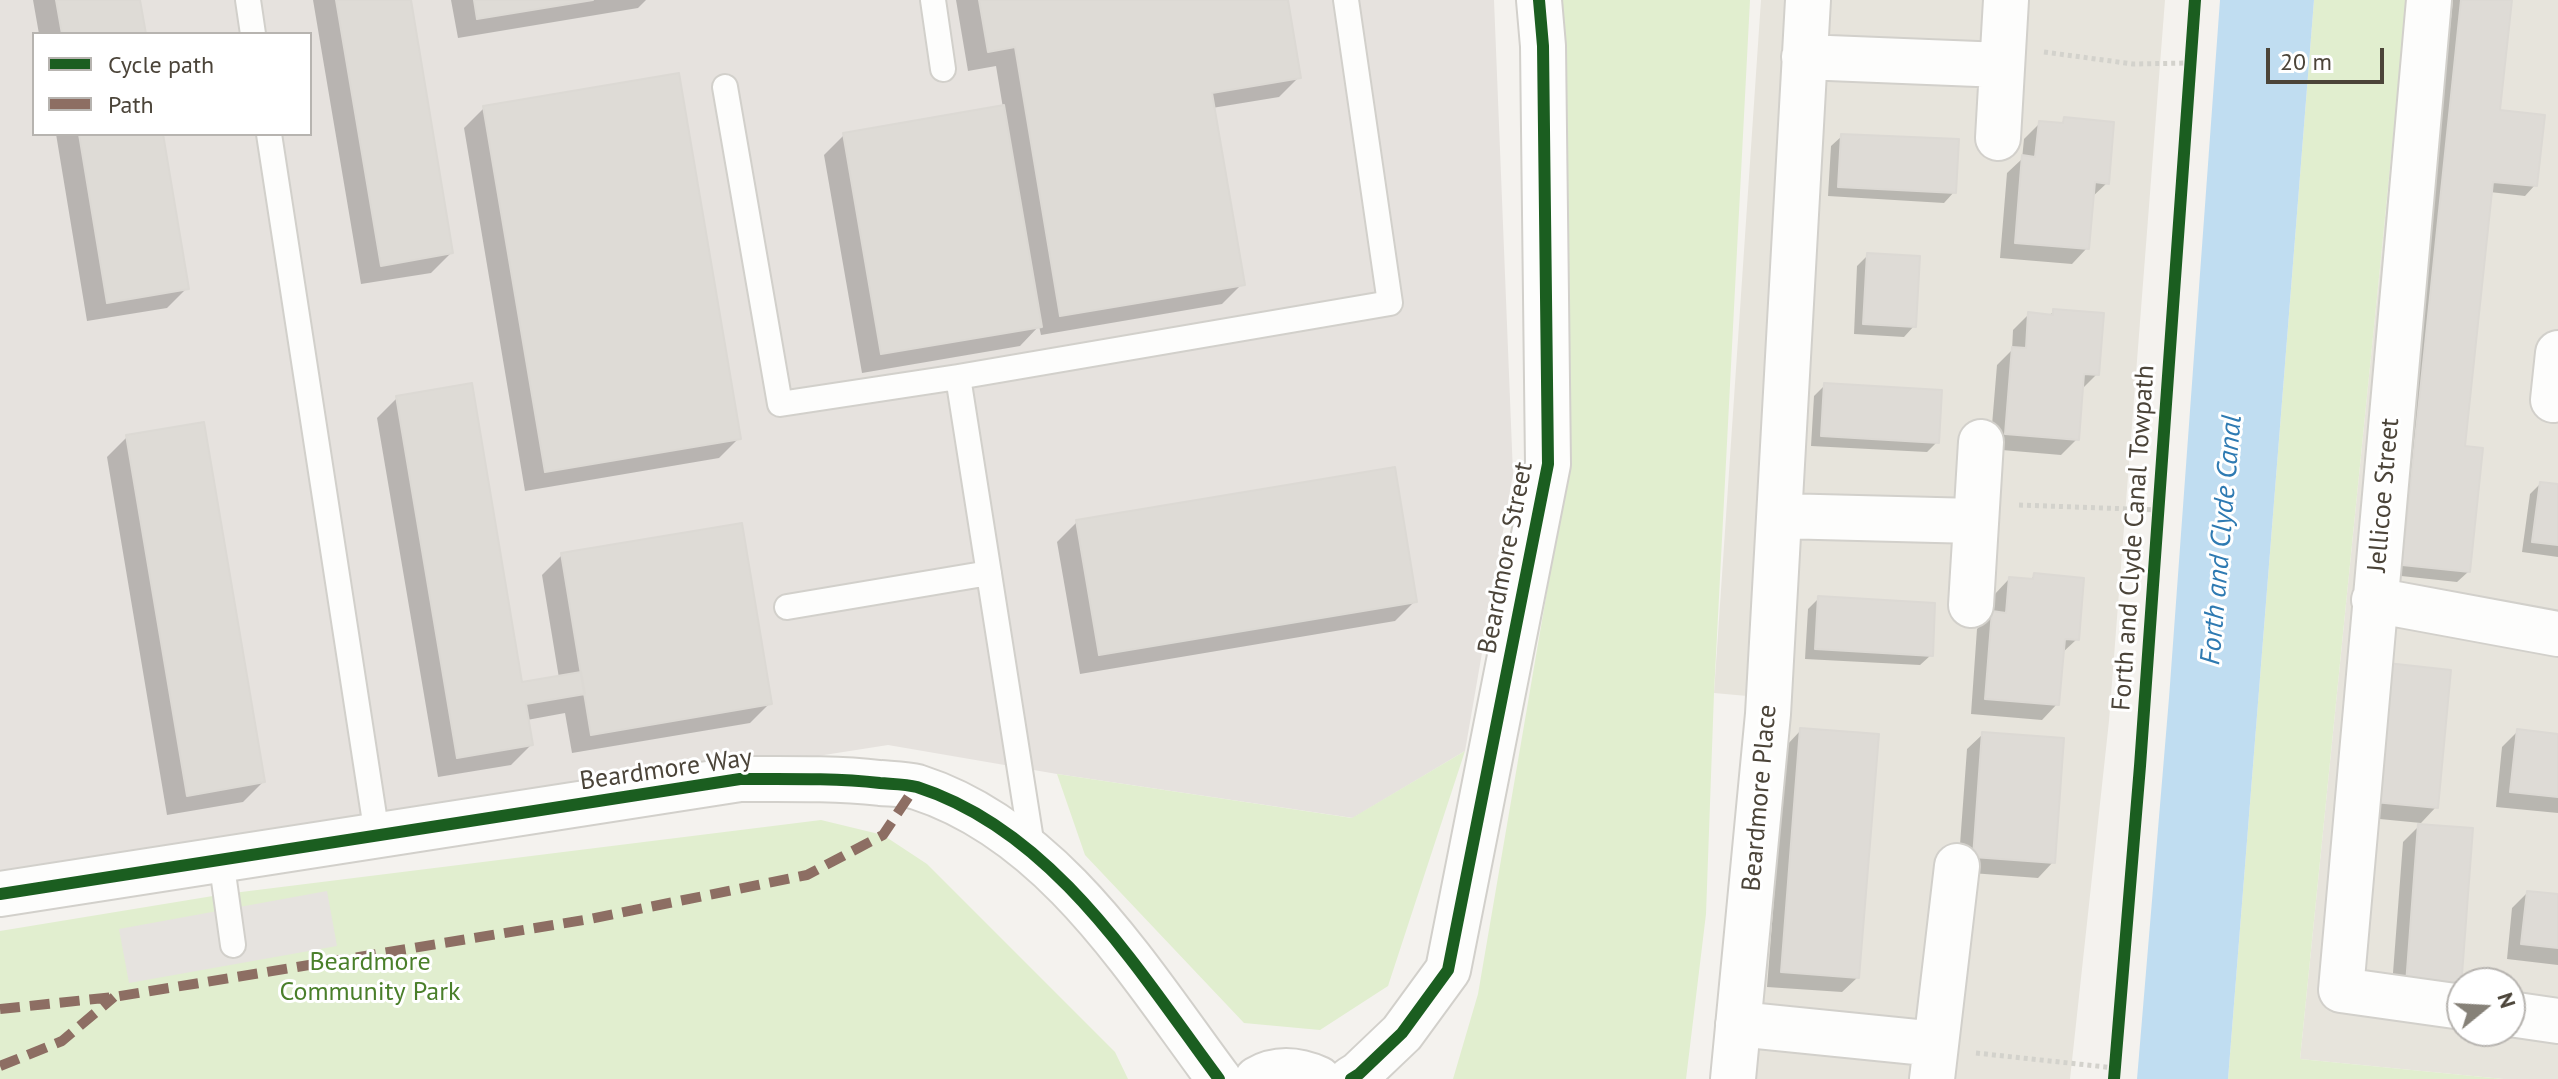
<!DOCTYPE html>
<html>
<head>
<meta charset="utf-8">
<style>
	body { margin:0 }
	#map { position:relative; width:2558px; height:1079px; overflow:hidden; background:#f4f2ee; font-family:"PT Sans",sans-serif }
	canvas { display:block }
	.legend { position:absolute; left:32px; top:32px; width:280px; height:104px; box-sizing:border-box; background:#fff; border:2px solid #b7b4b0; margin:0; padding:10px 14px; list-style:none; font-size:24px; color:#4b4439 }
	.legend li { display:flex; align-items:center; gap:16px; height:40px }
	.legend b { width:40px; border:2px solid #b7b4b0 }
	.north { position:absolute; left:2446px; top:967px; width:80px; height:80px; box-sizing:border-box; background:#fff; border:2px solid #b7b4b0; border-radius:50%; rotate:72deg; font-size:22px; font-weight:700; line-height:32px; text-align:center; color:#4b4439 }
	.north::after { content:''; display:block; margin:auto; width:28px; height:36px; background:#868178; clip-path:polygon(50% 0,100% 100%,50% 72%,0 100%) }
	.scale { position:absolute; left:2266px; top:48px; width:118px; height:36px; box-sizing:border-box; border:4px solid #4b4439; border-top:0; padding-left:10px; font-size:24px; line-height:28px; white-space:nowrap; color:#4b4439; -webkit-text-stroke:6px #fff; paint-order:stroke }
</style>
</head>
<body>
<div id="map">
<canvas width="2558" height="1079"></canvas>
<ul class="legend">
<li><b style="height:10px;background:#1b5e20"></b>Cycle path</li>
<li><b style="height:10px;background:#8d6e63"></b>Path</li>
</ul>
<div class="north">N</div>
<div class="scale">20 m</div>
</div>
<script>
const g = document.querySelector('canvas').getContext('2d');
g.lineJoin = 'round';
function fill(path, color) { g.fillStyle = color; g.fill(path, 'evenodd'); }
function trace(path, color, width, dash) { g.strokeStyle = color; g.lineWidth = width; g.lineCap = dash ? 'butt' : 'round'; g.setLineDash(dash || []); g.stroke(path); }
function write(font, color, halo, rows, align = 'center') {
  g.font = font + ' "PT Sans",sans-serif'; g.lineWidth = 6; g.setLineDash([]); g.textBaseline = 'middle'; g.strokeStyle = halo; g.fillStyle = color; for (const [text, x, y, turn = 0] of rows) {
    g.save(); g.translate(x, y); g.rotate((+turn || 0) * Math.PI / 180); g.textAlign = isNaN(turn) ? turn : align; if (halo) g.strokeText(text, 0, 0); g.fillText(text, 0, 0); g.restore();
  }
}
fill(new Path2D(`
	M1761,0H2165L2109,721L2070,1079H1725L1747,696L1714,693Z
	M2407,0H2558V1079H2503L2300,1059ZM2462,983H2510V1031H2462Z`), '#e7e4dc');
fill(new Path2D(`
	M0,0H1494L1513,474L1465,751L1353,818L1057,774L888,745L0,884ZM34,34H310V134H34Z`), '#e6e2de');
fill(new Path2D(`
	M1557,0H1750L1714,693L1706,914L1686,1079H1453L1478,994L1570,457Z
	M2314,0H2407L2300,1059L2503,1079H2228Z
	M1465,751L1388,986L1320,1030L1244,1023L1085,855L1057,774L1352,818Z
	M821,820L883,835L927,864L1115,1052L1128,1079H0V931L225,894Z`), '#e1eecf');
fill(new Path2D(`
	M327,891L337,946L129,983L119,929Z`), '#e6e3df');
fill(new Path2D(`
	M2220,0H2314L2228,1079H2137L2169,698Z`), '#c0ddf1');
fill(new Path2D(`
	M33,0H138L144,34H39Z
	M313,0H409L451,253L431,273L361,284Z
	M451,0H646L638,8L458,38Z
	M956,0H1286L1299,77L1279,97L1212,108L1242,284L1222,304L1041,335L1039,326L1020,346L862,373L824,155L844,135L1003,108L996,66L968,71Z
	M2453,0H2510L2498,111L2535,185L2525,196L2490,192L2463,448L2468,572L2457,582L2392,575Z
	M484,108L739,438L719,458L525,491L464,128Z
	M2065,120L2107,183L2091,198L2087,248L2072,264L2000,258L2007,173L2022,159L2024,139L2040,123L2059,125Z
	M56,134H161L187,288L167,308L87,321Z
	M1842,136L1954,192L1944,203L1828,196L1831,146Z
	M1868,255L1914,326L1904,337L1854,334L1857,266Z
	M2054,311L2097,374L2081,390L2077,439L2061,455L1990,449L1997,365L2012,350L2013,330L2029,314L2049,316Z
	M1825,385L1937,442L1927,452L1811,446L1814,396Z
	M397,398L521,684L559,678L542,575L562,555L770,703L750,723L572,753L565,713L527,720L531,745L511,765L438,777L377,418Z
	M127,437L263,782L243,802L167,815L107,457Z
	M2540,484L2558,486V557L2522,552L2530,494Z
	M1077,522L1415,601L1395,621L1080,674L1057,542Z
	M2034,576L2077,639L2061,654L2057,704L2042,720L1971,714L1977,629L1992,614L1994,595L2009,579L2029,581Z
	M1819,598L1931,655L1920,665L1805,659L1808,609Z
	M2372,681L2436,807L2421,823L2359,817Z
	M1801,730L1858,977L1842,992L1767,987L1786,746Z
	M2518,731L2558,736V813L2496,807L2502,747Z
	M1983,734L2053,862L2038,878L1958,872L1967,749Z
	M2419,826L2459,988L2391,999L2403,842Z
	M2527,893L2558,896V965L2507,959L2512,908Z`), '#0003');
const building = new Path2D(`
	M56,0H140L146,34H62Z
	M336,0H411L453,253L381,266Z
	M474,0H593L477,19Z
	M979,0H1288L1301,78L1212,93L1245,285L1060,316L1015,47L988,52Z
	M2461,0H2512L2500,110L2545,115L2537,186L2493,182L2465,446L2483,448L2470,572L2402,565Z
	M679,73L741,439L545,472L483,106Z
	M1004,105L1042,327L881,354L843,133Z
	M2064,117L2114,122L2109,184L2095,182L2089,249L2015,243L2022,155L2035,157L2039,121L2063,123Z
	M79,134H163L189,289L107,303Z
	M1841,134L1959,139L1956,193L1838,187Z
	M1867,253L1920,256L1916,327L1863,324Z
	M2053,309L2104,313L2099,375L2084,374L2079,440L2005,434L2012,347L2026,348L2028,312L2053,315Z
	M472,383L522,682L581,672L585,694L526,704L533,745L457,758L396,396Z
	M1824,383L1942,390L1939,443L1821,436Z
	M204,422L265,782L187,796L126,435Z
	M1395,467L1417,602L1099,655L1076,520Z
	M2540,482L2558,484V545L2532,542Z
	M742,523L772,704L591,735L561,553Z
	M2034,573L2084,578L2079,640L2065,639L2059,705L1985,699L1992,611L2006,613L2009,577L2033,579Z
	M1818,596L1935,603L1933,656L1815,649Z
	M2387,663L2451,670L2438,808L2374,802Z
	M1800,728L1879,734L1859,978L1781,972Z
	M2517,729L2558,734V797L2510,792Z
	M1982,732L2064,738L2055,863L1973,857Z
	M2418,824L2473,828L2461,988L2406,984Z
	M2527,891L2558,894V948L2521,944Z`);
fill(building, '#dedbd6');
trace(building, '#dcd9d4', 2);
const service = new Path2D(`
	M248,0L253,34
	M933,0L943,69
	M725,87L780,404L958,377L1390,303L1346,0
	M269,134L377,835
	M958,377L1033,853
	M787,607L989,573
	M221,859L233,945`);
const minor = new Path2D(`
	M2429,0L2341,990L2462,1007
	M1804,57L2002,65
	M1998,138L2006,0
	M2553,400L2558,353
	M1780,516L1975,521
	M2374,600L2558,634
	M1971,605L1981,442
	M0,894L740,779C787,779 834,778 880,783C892,784 906,784 917,787C1054,831 1137,969 1219,1079
	M2510,1014L2558,1021
	M1738,1024L1936,1044
	M1257,1079C1278,1067 1299,1070 1319,1079
	M1351,1079L1359,1074L1402,1033L1448,970L1548,464L1543,46L1539,0
	M1733,1079L1768,714L1808,0
	M1932,1079L1957,866`);
trace(service, '#d2d0cb', 28);
trace(minor, '#d2d0cb', 48);
trace(new Path2D(`
	M2044,52L2133,64L2190,63
	M2019,505L2158,510
	M1976,1053L2115,1068`), '#d3d2cc', 5, [4, 4]);
trace(service, '#fdfdfc', 24);
trace(minor, '#fdfdfc', 44);
trace(new Path2D(`
	M0,1009L114,997L590,919L807,875L883,835L915,787
	M0,1066L62,1041L114,997`), '#8d6e63', 10, [20, 10]);
trace(new Path2D(`
	M0,894L740,779C787,779 834,778 880,783C892,784 906,784 917,787C1054,831 1137,969 1219,1079
	M1351,1079L1359,1074L1402,1033L1448,970L1548,464L1543,46L1539,0
	M2114,1079L2140,766L2195,0`), '#1b5e20', 12);
write('26px', '#4b4439', '#fff', [
	["Jellicoe Street",2384,495,-85],
	["Forth and Clyde Canal Towpath",2134,538,-86],
	["Beardmore Street",1506,558,-79],
	["Beardmore Way",666,770,-8],
	["Beardmore Place",1760,798,-85]
]);
write('26px', '#4a7f2a', '#fff', [
	["Beardmore",370,963],
	["Community Park",370,993]
]);
write('italic 28px', '#2e7ab2', '#fff', [
	["Forth and Clyde Canal",2222,540,-85]
]);
</script>
</body>
</html>
